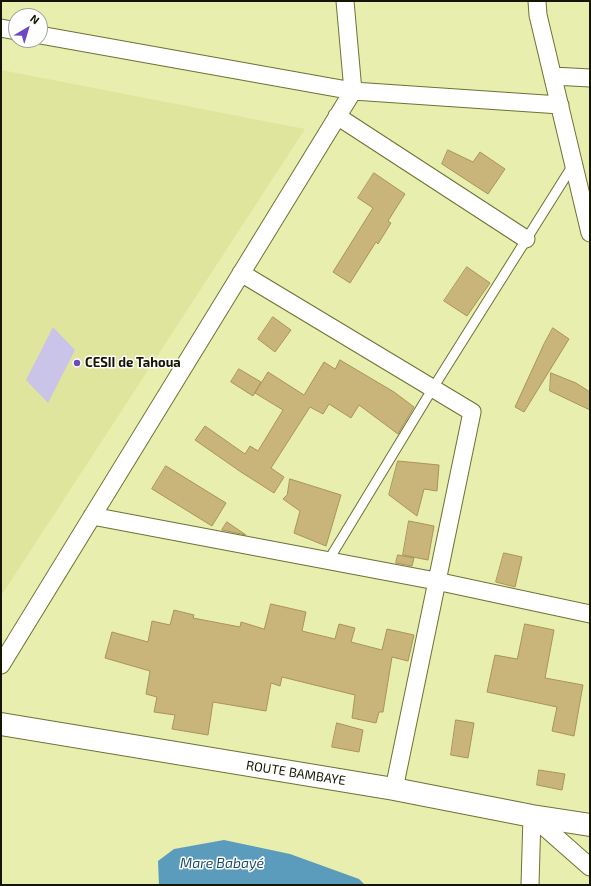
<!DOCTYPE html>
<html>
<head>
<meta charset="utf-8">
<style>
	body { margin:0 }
	#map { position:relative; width:591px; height:886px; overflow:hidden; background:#e8eead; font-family:"Exo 2",sans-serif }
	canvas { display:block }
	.frame { position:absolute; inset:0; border:2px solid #151600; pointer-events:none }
	.north { position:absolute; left:8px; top:8px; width:40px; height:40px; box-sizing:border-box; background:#fff; border:1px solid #a1a299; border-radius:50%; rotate:38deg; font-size:11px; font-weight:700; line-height:16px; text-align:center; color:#151600 }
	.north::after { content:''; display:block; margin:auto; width:14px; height:18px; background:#6d4ac3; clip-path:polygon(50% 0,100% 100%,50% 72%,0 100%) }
</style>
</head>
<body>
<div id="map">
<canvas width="591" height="886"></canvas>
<div class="frame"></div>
<div class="north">N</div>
</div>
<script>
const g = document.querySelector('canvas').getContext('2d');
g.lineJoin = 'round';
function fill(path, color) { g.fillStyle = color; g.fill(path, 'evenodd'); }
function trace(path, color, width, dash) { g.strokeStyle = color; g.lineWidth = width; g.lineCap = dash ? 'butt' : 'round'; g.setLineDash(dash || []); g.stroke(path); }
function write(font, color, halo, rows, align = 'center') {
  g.font = font + ' "Exo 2",sans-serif'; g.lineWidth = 3; g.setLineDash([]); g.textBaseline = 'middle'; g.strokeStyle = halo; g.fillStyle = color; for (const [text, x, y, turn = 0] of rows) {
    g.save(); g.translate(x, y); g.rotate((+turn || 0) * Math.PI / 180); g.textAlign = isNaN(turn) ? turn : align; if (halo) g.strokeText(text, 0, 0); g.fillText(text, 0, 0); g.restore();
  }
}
fill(new Path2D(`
	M1,70L305,129L1,596Z`), '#dfe59c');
fill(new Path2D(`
	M53,327L75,350L48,403L26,380Z`), '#cac4e9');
fill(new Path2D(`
	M224,840L290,854L359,879L365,885H159L158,861L174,849Z`), '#5b9cbd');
const building = new Path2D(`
	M448,150L473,162L480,152L505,169L488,194L442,164Z
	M374,173L405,194L388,221L391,223L378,244L376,242L350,283L333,272L373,208L358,198Z
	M467,267L490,283L467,316L444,301Z
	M273,317L291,330L275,352L258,339Z
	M553,328L569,339L524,412L515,407L544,344Z
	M340,360L394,392L414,407L398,434L359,405L351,418L329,404L323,414L310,407L271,468L284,477L274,493L241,472L195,440L205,426L245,454L250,446L258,451L283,410L255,393L268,372L304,395L324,362L335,369Z
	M239,369L261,382L253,396L231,382Z
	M551,373L576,383L590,392V410L550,391Z
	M398,461L439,465L437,491L424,489L417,516L389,495Z
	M166,466L226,503L212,526L152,489Z
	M290,479L341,495L326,546L294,533L300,511L283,499L287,495Z
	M409,521L434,526L428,560L403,555Z
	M227,522L246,535L222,530Z
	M504,553L522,557L515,587L496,582Z
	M398,555L414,558L412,566L396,563Z
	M271,604L306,612L302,631L335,639L339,624L355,628L351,642L382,650L387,629L414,635L408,661L392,657L383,712H379L376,723L352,718L355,695L282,677L280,686L271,683L266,711L213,702L208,735L172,729L175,715L154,712L157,697L146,694L150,671L105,658L112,632L148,642L152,621L170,625L174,610L194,615L193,618L240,627L241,622L264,629Z
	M525,624L554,630L545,678L583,685L574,736L552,731L557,707L487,692L495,655L517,659Z
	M456,720L474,723L468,758L451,755Z
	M337,723L363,730L359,752L332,747Z
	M539,770L565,774L562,790L537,785Z`);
fill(building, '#c9b579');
trace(building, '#a89457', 1);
const service = new Path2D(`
	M328,561L433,388L573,165`);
const minor = new Path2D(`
	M537,1L538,15L590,233
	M1,28L16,31
	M40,35L353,91L560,105
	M553,76L590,78
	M337,116L526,239
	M241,273L472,412L394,789
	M92,516L436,581L590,614
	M1,665L353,91L345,1
	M532,816L590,867
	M530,885L532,816`);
const tertiary = new Path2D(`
	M1,724L394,789L532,816L590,825`);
trace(service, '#6e7234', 11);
trace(minor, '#6e7234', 19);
trace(tertiary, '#6e7234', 24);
trace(service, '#fff', 9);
trace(minor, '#fff', 17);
trace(tertiary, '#fff', 22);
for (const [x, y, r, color] of [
	[77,363,4,"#6d4ac3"]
]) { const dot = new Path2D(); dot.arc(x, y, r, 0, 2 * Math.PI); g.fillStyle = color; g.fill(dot); trace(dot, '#fff', 1.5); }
write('bold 13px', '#151600', '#fff', [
	["CESII de Tahoua",85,363]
], 'left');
write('13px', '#151600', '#fff', [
	["ROUTE BAMBAYE",296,773,9]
]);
write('italic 14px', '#1c5068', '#fff', [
	["Mare Babayé",222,863]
]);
</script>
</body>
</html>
